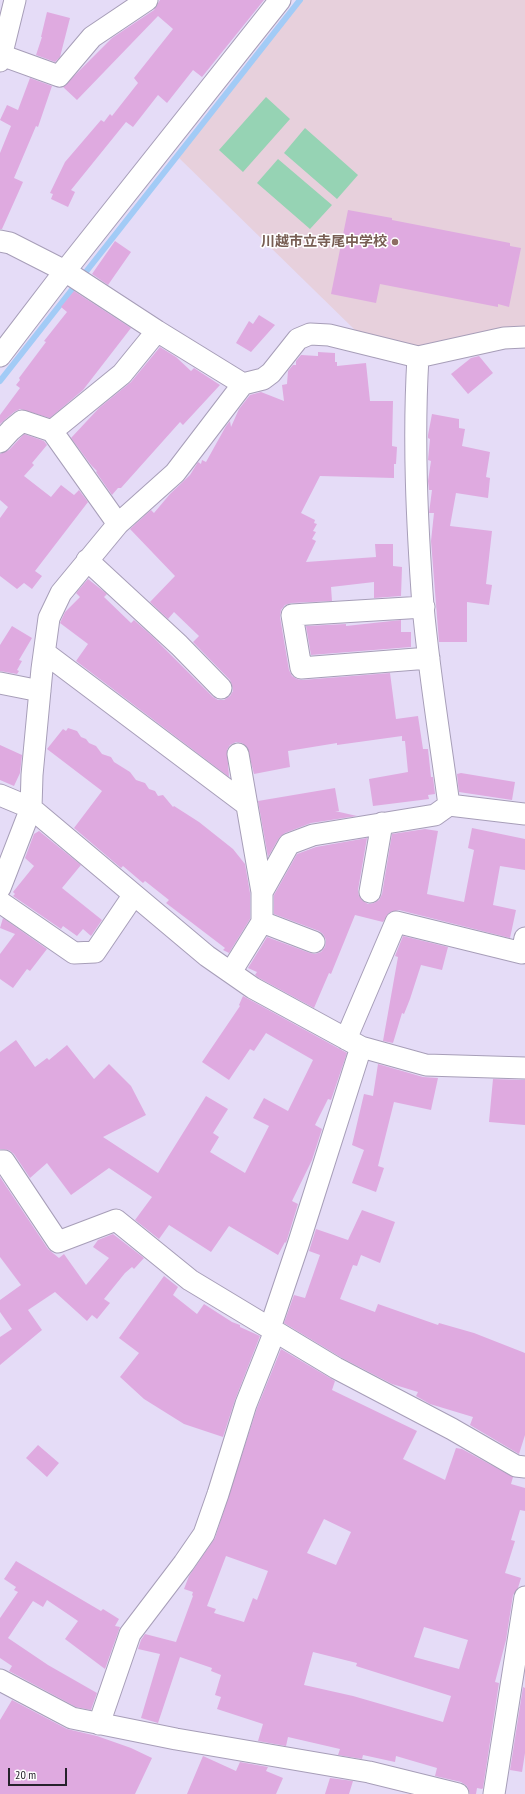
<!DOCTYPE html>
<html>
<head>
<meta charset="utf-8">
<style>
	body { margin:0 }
	#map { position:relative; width:525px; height:1794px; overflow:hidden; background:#e5dcf7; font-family:"PT Sans Narrow",sans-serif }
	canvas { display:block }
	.scale { position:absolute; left:8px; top:1768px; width:59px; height:18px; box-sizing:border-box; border:2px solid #26222c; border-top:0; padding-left:5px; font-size:12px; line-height:14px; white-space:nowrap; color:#26222c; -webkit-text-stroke:3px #fff; paint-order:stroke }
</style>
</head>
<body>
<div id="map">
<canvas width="525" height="1794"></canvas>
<div class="scale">20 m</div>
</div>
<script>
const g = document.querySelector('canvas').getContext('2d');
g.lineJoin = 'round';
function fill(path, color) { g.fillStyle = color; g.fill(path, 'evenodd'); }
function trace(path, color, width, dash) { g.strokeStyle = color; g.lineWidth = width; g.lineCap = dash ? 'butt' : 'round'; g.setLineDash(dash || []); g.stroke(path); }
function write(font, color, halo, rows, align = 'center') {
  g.font = font + ' "PT Sans Narrow","Noto Sans JP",sans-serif'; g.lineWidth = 3; g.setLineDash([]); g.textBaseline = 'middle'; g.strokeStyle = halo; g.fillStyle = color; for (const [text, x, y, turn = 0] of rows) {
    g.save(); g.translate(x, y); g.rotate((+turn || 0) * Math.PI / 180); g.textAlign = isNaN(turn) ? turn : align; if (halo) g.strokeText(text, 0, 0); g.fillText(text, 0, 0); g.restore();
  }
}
fill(new Path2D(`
	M303,0H525V328L423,347L356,331L178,157Z`), '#e7d0dc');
fill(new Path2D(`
	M266,97L290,119L243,172L219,150Z
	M305,128L358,175L337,199L284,153Z
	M278,159L332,205L310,229L257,183Z`), '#96d3b4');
trace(new Path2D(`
	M0,381L300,0`), '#a2cbf6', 6);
fill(new Path2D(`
	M160,0H264L202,77L193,70L167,103L158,95L133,127L126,122L71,190L75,192L68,207L51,199L53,194L50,193L65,162L101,120L104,122L110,114L112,116L138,83L134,78L173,29L158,16L77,100L63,87L112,38L154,10Z
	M47,12L70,18L60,57L55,62L36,55L42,37H41Z
	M30,78L52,86L38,127L36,126L14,178L23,182L2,229H0V153L11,126L0,120L7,105L18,110Z
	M348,210L392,218V220L510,243V246L521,248L509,307L498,304V307L380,284L376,303L331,294Z
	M115,241L131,252L108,285L92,274Z
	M74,291L131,328L83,390L50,418L20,409L14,412L0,424V415L20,388L16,385L20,380L19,378L46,342L44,341L67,312L61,307Z
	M259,315L275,325L251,352L236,343L249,321L253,324Z
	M160,347L176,357L191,371L194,368L220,385L183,425L180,422L121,488H118L112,495L96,472L97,471L91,465L71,438L99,408L131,382Z
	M318,352L335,353V362H337V366L366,363L370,401H393L392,446L397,447L396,464H394V478L320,476L301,513L315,520L314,523L317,524L313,531L316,532L312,539L316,541L306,562L376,557L375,544H393V566L402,567L401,596L374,598V582L331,587L332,601L291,603L285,605L281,610L280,617L289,670L292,676L297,679L302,680L390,673L396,719L418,716L423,749H428L431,777H433L435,794L428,795L429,799L373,806L369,779L408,772L405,741H402V736L337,745V743L288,751L290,767L254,774L247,747L242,743L236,742L230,745L227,750L229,777L76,661L88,644L60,623L65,612L80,597L76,593L88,579L107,594L104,597L131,623L134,620L152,636L213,697L218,700H224L230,696L233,691L232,685L230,680L193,642L199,636L174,612L168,619L150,602L175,576L130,529L151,510L154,513L170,494L190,475L198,462L201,464L202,460L206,462L226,426L230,421L231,427L239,409L250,395L261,392L284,401L282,385L287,384L288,371L293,365H296V361L301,355L318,356Z
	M479,356L493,373L468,394L451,374L471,358Z
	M432,414L459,419V428L465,429L462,446L490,452L486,477L490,478L488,498L456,493L450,526L492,531L486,584L492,585L489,605L467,602V642H439L431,541L434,513H429L432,490H429L428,481L431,461L428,460L430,439L428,438V435Z
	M24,434L44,441L47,445L32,463L34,465L24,476L51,497L61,485L74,495L79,490L88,502L35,571L42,576L32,589L24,583L17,589L0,576V518L8,507L0,500V454L9,450Z
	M401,620V632H411V647L311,655L306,626L346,624V626Z
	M12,626L32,638L19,660L22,661L17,670L19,671L17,674L0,671V645Z
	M68,728L77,731L81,737L86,739L89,743L96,746L102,754L111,757L114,762L130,772L136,780L145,783L149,789L155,791L158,796L163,795L173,807L174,806L199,822L233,849L245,864L250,893V919L229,953L223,950L225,948L166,903L169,900L145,881L143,883L123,866L121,868L74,828L102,791L47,749L63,729L66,731Z
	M0,745L22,755L20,773L14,786L0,780Z
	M461,773L515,782L512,800L459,792L457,774Z
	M335,788L339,811H335L357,816L311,823L285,833L279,838L268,857L258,801Z
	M472,828L525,839V870L500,866L493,905L516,910L510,938L399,910L389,913L383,922L355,915L331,974L329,973L314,1008L259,978L255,975L257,972L248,968L267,937L310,953L315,954L321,952L325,947L326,940L323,934L319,931L274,914V895L297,854L316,847L367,838L358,890L359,896L363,901L368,904L374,903L379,900L382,894L392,834L425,829L438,831L427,894L464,902L474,850L468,848Z
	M39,831L81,865L62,888L102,920L91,936L83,929L77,936L63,926L61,929L13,896L15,894L13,892L34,866L25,858L34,834Z
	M3,918L47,949L30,971L27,969L13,988L0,979V954L15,934L0,928Z
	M403,936L448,947L442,970L421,965L410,999L404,1014L402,1013L393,1043L383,1041L398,957L395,956Z
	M243,996L347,1053L331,1100L328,1099L315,1125L322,1129L312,1160L292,1201L298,1204L286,1243L285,1242L278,1255L229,1226L211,1252L169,1225L159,1239L135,1220L152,1197L109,1168L71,1195L47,1163L30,1178L14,1154L9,1150L0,1149V1052L16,1040L35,1067L47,1058L49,1060L67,1045L94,1079L109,1064L131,1086L146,1115L103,1137L158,1173L206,1096L228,1109L213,1133L219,1137L210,1152L245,1173L269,1126L253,1118L264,1098L288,1111L313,1060L266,1033L254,1051L250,1049L229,1080L202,1062L240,1006L239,1005Z
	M378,1064L423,1077L438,1078L431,1110L394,1102L378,1166L384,1168L376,1192L352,1183L364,1150L352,1145L364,1094L373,1096Z
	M493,1079L525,1080V1125L489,1122Z
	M0,1177L48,1249L59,1258L64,1254L86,1285L109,1258L93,1247L98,1240L113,1234L144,1258L134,1269L132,1267L125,1273L104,1299L110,1303L97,1319L92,1315L87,1321L55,1292L28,1310L42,1330L0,1365V1337L12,1329L0,1312V1300L21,1285L0,1257Z
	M362,1210L395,1222L380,1263L361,1255L357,1266L353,1265L340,1299L375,1312L378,1304L438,1325L439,1323L474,1333L525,1353V1435L519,1454L470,1425L473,1417L430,1404L416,1396L418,1392L392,1384L342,1358L284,1323L294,1295L305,1298L320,1255L309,1251L316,1229L348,1240Z
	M164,1276L178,1287L173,1295L197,1314L204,1304L232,1322L240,1325V1327L260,1336L235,1400L223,1437L184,1424L144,1399L120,1377L139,1353L119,1338Z
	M281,1349L335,1381L332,1390L417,1431L403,1459L445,1480L456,1448L462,1449L513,1477L511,1484L525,1488V1511L520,1510L511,1540L515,1541L505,1573L521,1578L518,1588L513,1595L506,1640L495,1682L499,1683L483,1788L482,1789L477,1788L476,1794H470L467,1786L461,1782L435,1776L437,1768L396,1756L395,1762L363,1755L362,1759L338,1755L340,1749L288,1737L286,1746L258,1741L263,1724L217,1709L221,1697L215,1695L221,1675L211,1671L212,1668L180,1657L158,1723L141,1718L160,1654L138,1649L141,1640L145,1634L176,1642L193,1596L192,1595L193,1592L184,1589L189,1576L215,1538L257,1408ZM324,1519L351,1532L336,1565L307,1553ZM226,1556L268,1571L257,1600L253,1598L244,1622L214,1613L216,1609L207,1606ZM424,1627L468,1640L459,1669L414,1657ZM313,1652L357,1663L356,1666L451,1696L443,1722L353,1696L304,1685Z
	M38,1445L59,1463L47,1477L26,1458Z
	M16,1561L101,1611L103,1609L119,1619L115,1626L120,1627L105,1669L65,1639L78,1621L47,1600L43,1607L33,1601L8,1638L48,1665L97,1693L91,1710L76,1707L9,1671L12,1666L0,1658V1618L18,1592L14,1590L16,1587L4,1579Z
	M523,1687L525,1688V1753L522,1772L510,1770Z
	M12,1700L67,1729L97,1736L131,1748L152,1758L135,1794H0V1720Z
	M203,1756L236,1771L240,1762L268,1767L266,1771L283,1778L276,1794H187Z
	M330,1778L353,1781L349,1794H325Z`), '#dfaae0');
const minor = new Path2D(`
	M1,55L59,76L92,37L147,0
	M0,61L15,0
	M0,241L10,243L65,271L157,331L243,384L263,379L271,373L298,339L310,334L329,335L418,357L504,338L525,337
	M0,356L65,271L280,0
	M52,431L122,374L157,331
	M0,442L11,430L22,421L52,431L118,524
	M87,560L179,645L221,688
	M424,607L292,615L301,668L429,658
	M45,653L247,805
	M0,683L40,691
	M0,795L31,808L207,956L253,988L361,1047L426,1065L525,1068
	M449,805L525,814
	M0,888L31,808L32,775L42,669L49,618L61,593L118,524L175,473L243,384
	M262,892L289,844L313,835L435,815L449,805C440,738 429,672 423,606C417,523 413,440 418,357
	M370,892L382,823
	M0,902L74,953L95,952L133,896
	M262,922L314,942
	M231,972L262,922V892L238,754
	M346,1039L396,922L522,953L525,938
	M0,1161H4L58,1242L116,1220L190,1280L336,1368L452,1429L516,1466L525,1467
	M270,1328L298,1245L361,1047
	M0,1680L72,1718L176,1739L369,1772L458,1794
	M99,1724L130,1634L184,1563L204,1534L218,1494L246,1404L275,1331
	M494,1794L525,1597`);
trace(minor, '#a79eb8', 23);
trace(minor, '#fff', 21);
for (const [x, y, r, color] of [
	[395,242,4,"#8d6e63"]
]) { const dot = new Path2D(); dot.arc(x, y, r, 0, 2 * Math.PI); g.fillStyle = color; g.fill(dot); trace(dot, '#fff', 1.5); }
write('bold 14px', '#785e54', '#fff', [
	["川越市立寺尾中学校",387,242]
], 'right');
</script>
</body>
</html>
